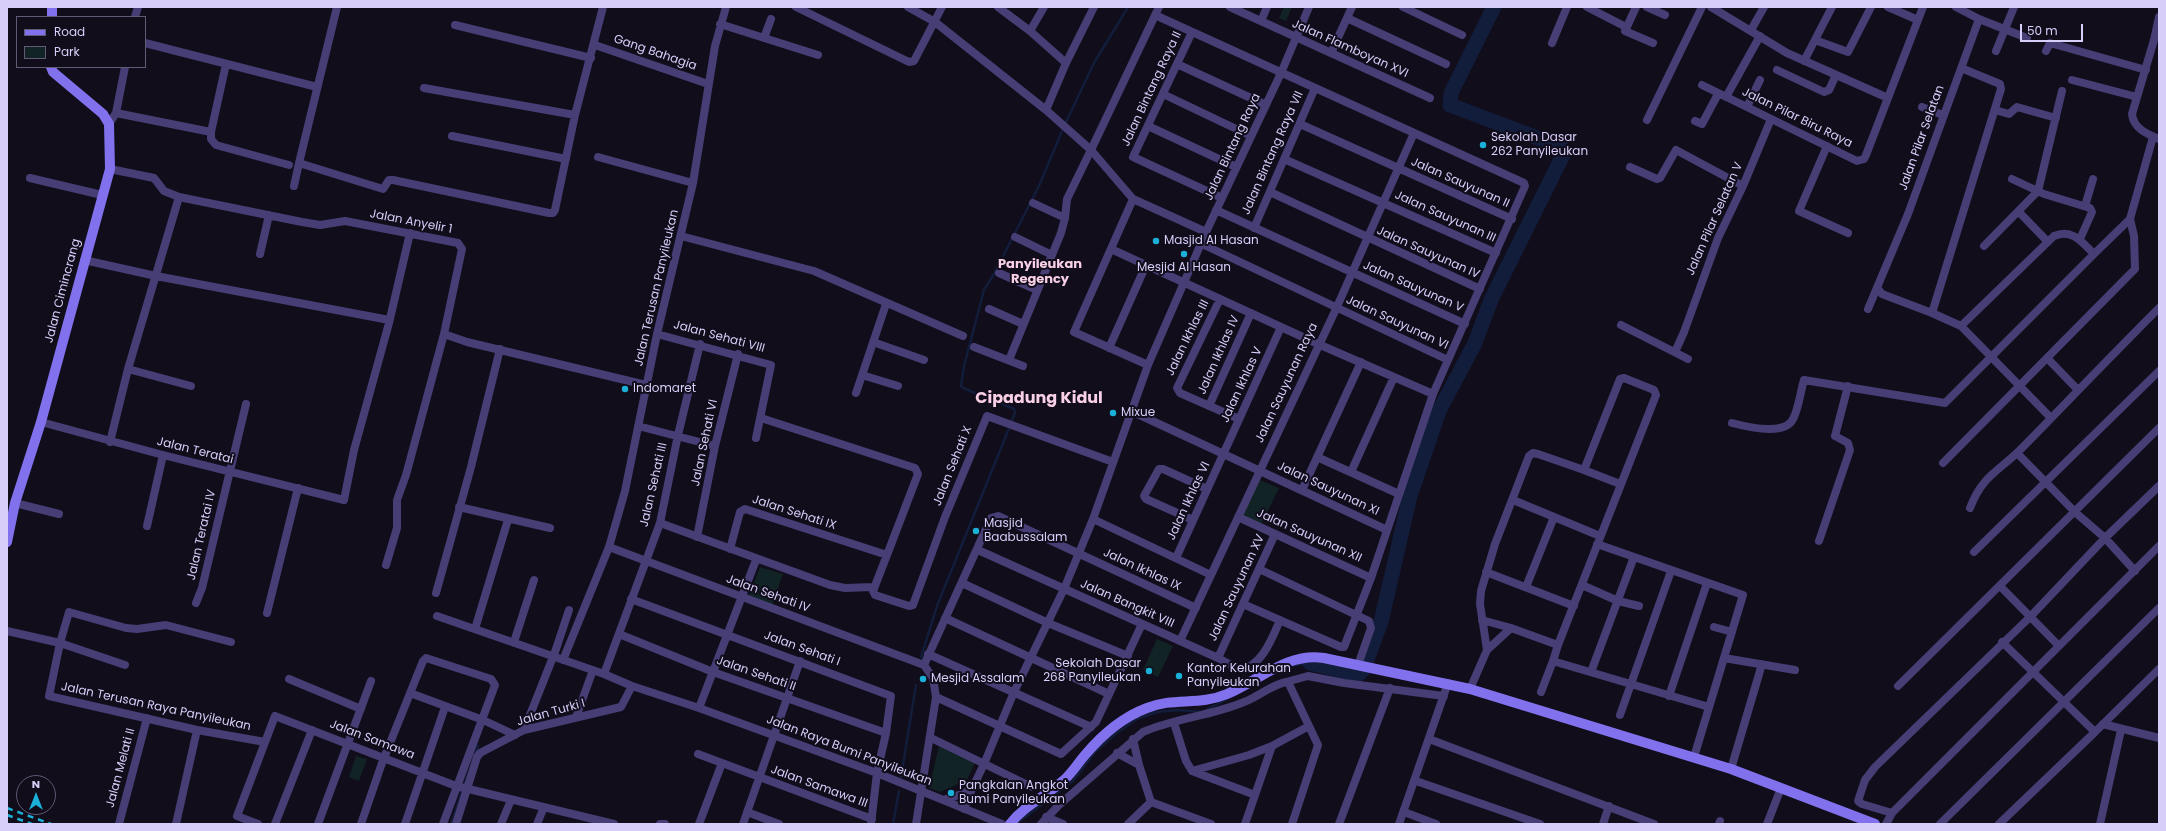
<!DOCTYPE html>
<html>
<head>
<meta charset="utf-8">
<style>
	body { margin:0 }
	#map { position:relative; width:2166px; height:831px; overflow:hidden; background:#110d1b; font-family:Poppins,sans-serif }
	canvas { display:block }
	.frame { position:absolute; inset:0; border:8px solid #d7cef9; pointer-events:none }
	.legend { position:absolute; left:16px; top:16px; width:130px; height:52px; box-sizing:border-box; background:#110d1b; border:1px solid #605a74; margin:0; padding:5px 7px; list-style:none; font-size:12px; color:#d7cef9 }
	.legend li { display:flex; align-items:center; gap:8px; height:20px }
	.legend b { width:20px; border:1px solid #605a74 }
	.north { position:absolute; left:16px; top:775px; width:40px; height:40px; box-sizing:border-box; background:#110d1b; border:1px solid #605a74; border-radius:50%; rotate:0deg; font-size:11px; font-weight:700; line-height:16px; text-align:center; color:#d7cef9 }
	.north::after { content:''; display:block; margin:auto; width:14px; height:18px; background:#1bb0d7; clip-path:polygon(50% 0,100% 100%,50% 72%,0 100%) }
	.scale { position:absolute; left:2020px; top:24px; width:63px; height:18px; box-sizing:border-box; border:2px solid #d7cef9; border-top:0; padding-left:5px; font-size:12px; line-height:14px; white-space:nowrap; color:#d7cef9; -webkit-text-stroke:3px #110d1b; paint-order:stroke }
</style>
</head>
<body>
<div id="map">
<canvas width="2166" height="831"></canvas>
<div class="frame"></div>
<ul class="legend">
<li><b style="height:5px;background:#8171ed"></b>Road</li>
<li><b style="height:11px;background:#112324"></b>Park</li>
</ul>
<div class="north">N</div>
<div class="scale">50 m</div>
</div>
<script>
const g = document.querySelector('canvas').getContext('2d');
g.lineJoin = 'round';
function fill(path, color) { g.fillStyle = color; g.fill(path, 'evenodd'); }
function trace(path, color, width, dash) { g.strokeStyle = color; g.lineWidth = width; g.lineCap = dash ? 'butt' : 'round'; g.setLineDash(dash || []); g.stroke(path); }
function write(font, color, halo, rows, align = 'center') {
  g.font = font + ' Poppins,sans-serif'; g.lineWidth = 4; g.setLineDash([]); g.textBaseline = 'middle'; g.strokeStyle = halo; g.fillStyle = color; for (const [text, x, y, turn = 0] of rows) {
    g.save(); g.translate(x, y); g.rotate((+turn || 0) * Math.PI / 180); g.textAlign = isNaN(turn) ? turn : align; if (halo) g.strokeText(text, 0, 0); g.fillText(text, 0, 0); g.restore();
  }
}
fill(new Path2D(`
	M1284,7H1292L1286,21L1279,18Z
	M1260,480L1279,488L1261,525L1242,516Z
	M760,567L783,574L772,606L748,598Z
	M1157,639L1173,646L1158,677L1143,670Z
	M939,746L975,763L967,780L940,792L929,788Z
	M356,756L367,759L359,781L349,777Z`), '#112324');
trace(new Path2D(`
	M1066,122L1094,63L1128,7
	M1011,423L1015,412L1014,409L963,388L961,386L964,366L984,290L994,274L1039,186L1062,131
	M921,657L937,606L1010,426
	M1295,665L1310,663
	M475,755L478,746
	M901,777L916,685
	M451,824L469,771
	M893,824L899,791
	M1016,824L1073,781L1094,753L1114,735L1137,719L1157,712L1177,710L1202,712L1237,694`), '#121d3b', 2.5);
trace(new Path2D(`
	M1310,663L1358,675L1363,670L1381,622L1410,496L1439,411L1475,343L1491,300L1564,153L1563,149L1556,145L1450,105L1451,93L1494,7`), '#121d3b', 15);
trace(new Path2D(`
	M337,7L299,163L383,189L389,180H393L549,213H553L555,210L575,115L603,7
	M796,7L909,62L914,61L942,7
	M908,7L935,22L1046,110L1091,150L1067,199L1065,218L1061,233L1009,360
	M998,7L1030,31L1066,63
	M1230,7L1430,98
	M1403,7L1462,35
	M1587,7L1626,27
	M1636,7L1625,31L1653,43
	M1647,7L1665,15
	M1711,7L1787,53L1888,98
	M1888,7L1918,20
	M1956,7L1979,19L2027,38
	M1155,15L1524,183L1525,186L1433,394L1371,578L1344,647H1341L1243,604
	M135,17L138,7
	M2159,17L2154,40L2132,114C2133,128 2147,134 2159,139
	M1347,18L1446,64
	M1261,21L1267,7
	M720,24L818,55
	M455,25L591,58
	M1751,30L1764,7
	M1030,31L1044,7
	M1192,32L1133,157L1222,198
	M764,38L771,19
	M1815,40L1848,52L1871,7
	M145,43L317,87
	M1552,43L1567,7
	M595,45L708,84
	M1996,51L2014,7
	M2046,51L2050,43L2146,70
	M1331,53L1352,7
	M1804,61L1832,7
	M1177,64L1266,105
	M1777,70L1824,92L1829,90L1836,75
	M2072,80L2137,97
	M1702,85L1857,161L1864,159L1866,155L1923,7
	M424,88L575,115
	M1163,94L1251,136
	M1726,97L1760,36
	M1747,107L1760,80
	M1922,107L1943,115
	M1046,110L1066,63L1094,7
	M1995,110L2009,114L2017,107L2056,118
	M116,113L211,132L226,64
	M1647,120L1702,7
	M1695,121L1702,124L1718,94
	M109,124L116,113L125,67
	M1300,124L1512,219
	M1148,126L1236,167
	M211,132V139L216,145L289,165
	M452,136L566,159
	M1827,146L1799,211L1848,233
	M598,157L693,183
	M1284,159L1496,253
	M1630,167L1657,179L1660,178L1676,150L1743,186
	M110,169L154,178L164,191L179,197L128,369L110,442
	M30,178L102,195
	M2012,179L2044,194L2090,208L2092,212L2080,239
	M294,186L299,163
	M1270,192L1480,289
	M179,197L302,222L320,225L345,221L458,243L462,249L444,334L467,342L646,385
	M1133,199L1074,332L1148,365
	M1033,203L1065,218
	M2085,206L2093,179
	M1216,210L1465,324
	M2019,212L2047,241
	M1254,228L1315,88
	M1206,232L1281,73L1309,7
	M681,236L814,271L963,336
	M1015,237L1052,255
	M1202,244L1448,360
	M1984,246L2038,191L2062,91
	M1111,249L1318,344L1433,394
	M260,254L269,215
	M2094,254L2130,219
	M84,260L156,276L384,319
	M999,273L1037,290
	M1878,289L1882,294L1932,313L2001,89L2000,84L1961,68
	M1220,299L1177,388L1180,393L1239,419
	M989,309L1023,324
	M1868,309L1908,214L1979,19
	M1932,313L1961,326L2051,418
	M1621,325L1688,359
	M657,334L771,365L756,438
	M873,342L924,360
	M974,347L1023,366
	M1109,348L1146,265
	M1675,352L1684,332L1718,238L1743,186L1771,119
	M2047,358L2078,390
	M128,369L191,386
	M862,375L898,386
	M856,393L886,304
	M1209,406L1251,313
	M1131,411L1387,530
	M41,422L163,455L344,500L354,450L389,323L410,233
	M1732,423C1747,427 1785,436 1793,419C1799,408 1800,393 1804,380L1945,403L2094,254C2082,242 2072,228 2054,236L1961,326
	M638,426L715,446
	M2017,453L2076,513L2105,538L2135,571
	M1317,457L1399,494
	M1943,463L2135,269L2134,236L2130,219L2153,137
	M1584,470L1620,484
	M1351,472L1394,377
	M1302,490L1361,362
	M1513,500L1600,536
	M15,503L59,514
	M459,507L550,528
	M1970,508C1983,474 2000,471 2023,447C2068,401 2113,354 2159,308
	M1238,517L1371,578
	M1093,519L1211,575
	M1193,520L1146,499L1144,496L1159,469H1163L1207,489
	M660,523L830,585L845,588L873,587
	M147,526L163,455
	M697,537L715,446L738,354
	M1819,541L1850,450L1848,443L1835,436L1848,386
	M1597,544L1743,595L1694,757
	M609,547L924,665
	M730,549L740,512L745,509L887,555L918,474L915,468L761,418
	M978,550L1218,658L1275,534
	M1974,552L2159,371
	M887,555L873,591L875,595L909,606L913,605L945,517L987,416L1113,462
	M1176,558L1281,327
	M386,565L397,528V500L406,475L444,334
	M1259,569L1369,621L1371,628L1358,665
	M1486,572L1574,606
	M962,583L1048,623L1128,656
	M1582,585L1618,601L1639,606
	M2000,586L2059,646
	M1526,587L1554,517
	M436,593L471,467L500,349
	M631,599L891,696L886,733L877,773L871,824
	M196,603L202,588L246,404
	M267,613L298,488
	M437,616L604,674L632,686L699,708L877,773L1002,824
	M945,618L1109,694
	M1482,620L1511,628
	M1714,627L1732,632
	M475,629L507,523
	M7,631L60,643L49,696L197,730L265,742
	M619,634L713,672L886,733
	M1180,641L1336,309L1414,133
	M514,642L534,580
	M1558,645L1553,661L1556,662L1709,707
	M928,654L1091,727
	M1218,658L1238,669C1261,670 1273,636 1280,620
	M1724,658L1795,670
	M563,660L609,547L625,491L657,334L693,183L715,46L726,7
	M125,665L60,643L69,612L126,628L137,629L166,625L231,642
	M924,665L991,518L998,516L1196,608
	M1591,672L1634,557
	M604,674L660,523L678,435L700,344
	M289,679L361,709
	M1286,682L1308,676L1344,683L1444,696
	M1898,686L2159,428
	M1470,689L1487,650L1511,628L1558,645L1656,395L1654,390L1624,378L1620,379L1584,470L1538,454L1533,453L1529,456L1495,544L1481,591L1480,604L1487,650
	M1541,692L1553,661
	M410,693L483,720L515,735
	M1669,696L1707,583
	M936,697L1061,754L1096,722L1142,624
	M699,708L756,560
	M1620,715L1671,571
	M576,717L593,670
	M1174,723L1186,761L1192,771L1255,795L1272,746L1309,726
	M2103,724L2159,738
	M524,730L555,652L569,610
	M2095,732L2159,669
	M931,738L1032,787
	M1133,739L1139,765
	M1429,739L1654,824
	M1117,753L1139,765L1151,802L1211,824
	M698,754L872,819
	M1731,769L1762,664
	M1192,771L1249,755L1272,746
	M1416,781L1540,824
	M943,800L965,793L974,785L984,764L1014,692L1064,589L1093,519L1148,365L1206,232L1133,199L1091,150L1159,7
	M964,809L972,789
	M747,812L779,824
	M1404,812L1436,824
	M1892,813L1862,804L1858,801L1865,780L1875,767L2030,617L2105,538L2159,486
	M1046,817L1063,824
	M119,824L147,718
	M176,824L197,730
	M258,824L237,816L275,716L456,786L614,824
	M275,824L312,730
	M318,824L371,681
	M361,824L382,763L423,661L426,658L491,679L495,685L443,824
	M405,824L445,707
	M456,824L477,757L480,753L524,730L621,707L632,686
	M501,824L511,800
	M537,824L544,807
	M660,824H665
	M699,824L722,763
	M743,824L800,661
	M916,824L936,697L933,678L924,665
	M1041,824L1059,805L1143,732C1175,718 1211,716 1244,702C1258,697 1271,685 1286,682L1289,684L1318,745L1292,824
	M1128,824L1151,802
	M1245,824L1255,795
	M1339,824L1390,688
	M1399,824L1448,683
	M1603,824L1609,806
	M1719,824L1720,821
	M1767,824L1781,788
	M1886,824L1892,813L2159,546
	M1940,824L2159,608
	M1999,824L2095,732L2002,642
	M2100,824L2121,730`), '#463e74', 8);
trace(new Path2D(`
	M52,17V7
	M7,542L15,503L41,422L110,169L109,124L103,114L53,72L51,67
	M1010,824C1025,805 1046,796 1064,780C1072,773 1078,763 1085,755C1101,736 1123,717 1147,708C1174,697 1199,706 1227,694C1259,681 1287,652 1324,658L1470,689L1731,769L1875,824`), '#8171ed', 10);
trace(new Path2D(`
	M7,808L51,824
	M7,815L32,824`), '#1bb0d7', 2.5, [6, 5]);
for (const [x, y, r, color] of [
	[1483,145,4,"#1bb0d7"],
	[1156,241,4,"#1bb0d7"],
	[1184,254,4,"#1bb0d7"],
	[625,389,4,"#1bb0d7"],
	[1113,413,4,"#1bb0d7"],
	[976,531,4,"#1bb0d7"],
	[1149,671,4,"#1bb0d7"],
	[1179,676,4,"#1bb0d7"],
	[923,679,4,"#1bb0d7"],
	[951,793,4,"#1bb0d7"]
]) { const dot = new Path2D(); dot.arc(x, y, r, 0, 2 * Math.PI); g.fillStyle = color; g.fill(dot); trace(dot, '#110d1b', 1.5); }
write('12px', '#d7cef9', '#110d1b', [
	["Jalan Flamboyan XVI",1350,49,24],
	["Gang Bahagia",655,53,19],
	["Jalan Bintang Raya II",1152,89,-65],
	["Jalan Pilar Biru Raya",1797,118,26],
	["Jalan Pilar Selatan",1922,138,-70],
	["Jalan Bintang Raya",1233,147,-65],
	["Jalan Bintang Raya VII",1273,153,-66],
	["Jalan Sauyunan II",1460,183,24],
	["Jalan Sauyunan III",1445,217,24],
	["Jalan Pilar Selatan V",1715,219,-66],
	["Jalan Anyelir 1",411,222,11],
	["Jalan Sauyunan IV",1428,253,24],
	["Jalan Sauyunan V",1413,287,24],
	["Jalan Terusan Panyileukan",657,288,-77],
	["Jalan Cimincrang",63,291,-75],
	["Jalan Sauyunan VI",1397,323,25],
	["Jalan Sehati VIII",719,337,15],
	["Jalan Ikhlas III",1188,338,-64],
	["Jalan Ikhlas IV",1219,355,-66],
	["Jalan Sauyunan Raya",1287,383,-65],
	["Jalan Ikhlas V",1242,385,-65],
	["Jalan Sehati VI",705,443,-78],
	["Jalan Teratai",195,451,14],
	["Jalan Sehati X",953,466,-68],
	["Jalan Sehati III",654,485,-77],
	["Jalan Sauyunan XI",1328,489,25],
	["Jalan Ikhlas VI",1189,501,-65],
	["Jalan Sehati IX",794,513,18],
	["Jalan Teratai IV",202,535,-77],
	["Jalan Sauyunan XII",1309,536,24],
	["Jalan Ikhlas IX",1142,570,25],
	["Jalan Sauyunan XV",1237,588,-65],
	["Jalan Sehati IV",768,594,20],
	["Jalan Bangkit VIII",1127,604,24],
	["Jalan Sehati I",802,649,20],
	["Jalan Sehati II",756,674,19],
	["Jalan Terusan Raya Panyileukan",156,707,12],
	["Jalan Turki I",551,713,-16],
	["Jalan Samawa",372,740,21],
	["Jalan Raya Bumi Panyileukan",849,751,21],
	["Jalan Melati II",121,768,-75],
	["Jalan Samawa III",819,787,20]
]);
write('12px', '#d7cef9', '#110d1b', [
	["Sekolah Dasar",1491,138],
	["262 Panyileukan",1491,152],
	["Masjid Al Hasan",1164,241],
	["Mesjid Al Hasan",1184,268,"center"],
	["Indomaret",633,389],
	["Mixue",1121,413],
	["Masjid",984,524],
	["Baabussalam",984,538],
	["Sekolah Dasar",1141,664,"right"],
	["268 Panyileukan",1141,678,"right"],
	["Kantor Kelurahan",1187,669],
	["Panyileukan",1187,683],
	["Mesjid Assalam",931,679],
	["Pangkalan Angkot",959,786],
	["Bumi Panyileukan",959,800]
], 'left');
write('bold 13px', '#f9d0e5', '#110d1b', [
	["Panyileukan",1040,265],
	["Regency",1040,280]
]);
write('bold 16px', '#f9d0e5', '#110d1b', [
	["Cipadung Kidul",1039,399]
]);
</script>
</body>
</html>
